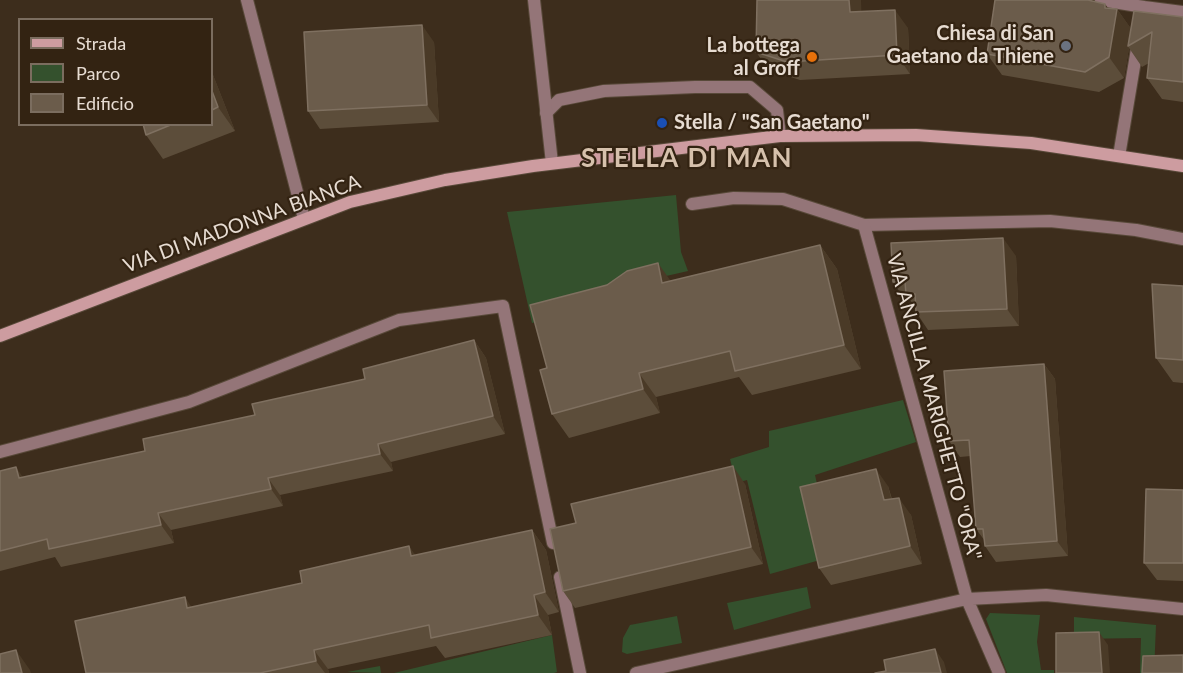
<!DOCTYPE html>
<html>
<head>
<meta charset="utf-8">
<style>
	body { margin:0 }
	#map { position:relative; width:1183px; height:673px; overflow:hidden; background:#3d2d1c; font-family:Lato,sans-serif }
	canvas { display:block }
	.legend { position:absolute; left:18px; top:18px; width:195px; height:108px; box-sizing:border-box; background:#332312; border:2px solid #7b6d5f; margin:0; padding:8px 10px; list-style:none; font-size:18px; color:#e7dcd2 }
	.legend li { display:flex; align-items:center; gap:12px; height:30px }
	.legend b { width:30px; border:2px solid #7b6d5f }
</style>
</head>
<body>
<div id="map">
<canvas width="1183" height="673"></canvas>
<ul class="legend">
<li><b style="height:8px;background:#cd9ca0"></b>Strada</li>
<li><b style="height:16px;background:#34512d"></b>Parco</li>
<li><b style="height:16px;background:#6b5c4b"></b>Edificio</li>
</ul>
</div>
<script>
const g = document.querySelector('canvas').getContext('2d');
g.lineJoin = 'round';
function fill(path, color) { g.fillStyle = color; g.fill(path, 'evenodd'); }
function trace(path, color, width, dash) { g.strokeStyle = color; g.lineWidth = width; g.lineCap = dash ? 'butt' : 'round'; g.setLineDash(dash || []); g.stroke(path); }
function write(font, color, halo, rows, align = 'center') {
  g.font = font + ' Lato,sans-serif'; g.lineWidth = 4.5; g.setLineDash([]); g.textBaseline = 'middle'; g.strokeStyle = halo; g.fillStyle = color; for (const [text, x, y, turn = 0] of rows) {
    g.save(); g.translate(x, y); g.rotate((+turn || 0) * Math.PI / 180); g.textAlign = isNaN(turn) ? turn : align; if (halo) g.strokeText(text, 0, 0); g.fillText(text, 0, 0); g.restore();
  }
}
fill(new Path2D(`
	M676,195L681,252L688,271L640,282L570,316L532,323L507,212Z
	M903,400L916,442L815,475L819,493L820,560L770,574L747,480L736,483L730,459L769,447V431Z
	M807,587L811,608L734,630L727,603Z
	M990,613L1040,615L1037,642L1041,670H1054V673H1007L986,619Z
	M677,616L682,643L627,654L622,652L623,638L630,625Z
	M1074,617L1156,625L1154,673H1140L1141,638L1074,639Z
	M552,635L557,672L554,673H394Z
	M380,666L381,673L347,672Z`), '#34512d');
const service = new Path2D(`
	M1101,0L1144,7L1119,156
	M1144,7L1183,12
	M546,113L559,100L604,91L695,87H750L777,110L780,136
	M692,204L734,198L783,199L864,225L1050,221L1136,230L1183,239
	M0,452L189,402L399,320L503,306L553,543
	M560,577L580,673`);
const minor = new Path2D(`
	M247,0L304,219
	M534,0L552,163
	M864,225L967,599L999,673
	M636,673L967,599L1046,595L1183,609`);
const secondary = new Path2D(`
	M0,336L350,202L445,180L533,166L780,136L916,135L1031,143L1183,166`);
trace(service, '#584939', 14);
trace(minor, '#584939', 14);
trace(secondary, '#584939', 14);
trace(service, '#947578', 12);
trace(minor, '#947578', 12);
trace(secondary, '#cd9ca0', 12);
fill(new Path2D(`
	M1093,1L1109,8L1117,9L1131,29L1183,17V102L1162,99L1147,78L1149,63L1142,67L1129,48L1124,78L1099,92L1002,75L987,54Z
	M862,12L908,28L910,74L800,80L769,70L756,52Z
	M434,42L439,122L320,129L308,111Z
	M212,72L213,75L235,131L163,159L146,135L143,124H212Z
	M820,245L837,269L861,369L752,395L739,377L656,397L660,413L569,438L552,414L547,368L670,281Z
	M1016,256L1019,326L928,330L916,312V308L910,300H905L893,282Z
	M1183,286V383L1173,382L1156,358Z
	M474,340L486,358L505,434L391,462L393,471L280,495L283,506L171,530L174,543L61,567L55,557L0,571V471L23,477L145,451L365,379Z
	M1044,364L1055,379L1068,556L996,562L985,546V541L976,529L971,456L960,457L949,441Z
	M745,484L763,564L575,608L563,591Z
	M888,486L892,499L911,515L922,564L831,585L819,568Z
	M1183,490V581L1157,580L1144,563Z
	M532,530L546,550L559,612L548,615L552,635L445,658L436,646L328,669L329,673H86L192,607L302,583L416,555Z`), '#5c4d3a');
fill(new Path2D(`
	M849,0H861L862,31L850,12Z
	M1105,4L1116,18L1117,9L1132,30L1128,46L1129,48L1124,78L1109,57L1105,8Z
	M895,10L908,28L910,74L897,55Z
	M422,25L434,42L439,122L427,105Z
	M212,72L213,75L235,131L218,107L212,91Z
	M1003,238L1016,256L1019,326L1007,309Z
	M820,245L837,269L861,369L844,345Z
	M658,263L675,287L662,283Z
	M474,340L486,358L505,434L493,416Z
	M1044,364L1055,379L1068,556L1057,541Z
	M639,373L656,397L660,413L643,389Z
	M378,444L391,462L393,471L380,454Z
	M733,466L745,484L763,564L751,547Z
	M16,467L28,485L19,478Z
	M876,469L888,486L896,517L884,500Z
	M268,478L280,495L283,506L271,489Z
	M899,498L911,515L922,564L910,546Z
	M158,513L171,530L174,543L161,525Z
	M532,530L546,550L559,612L545,592Z
	M409,546L423,566L411,556Z
	M534,595L548,615L552,635L538,615Z
	M185,597L198,617L187,608Z
	M1099,632L1108,645L1110,673H1102Z
	M935,649L944,662L947,673H941Z
	M16,650L30,670L31,673H22Z
	M314,650L328,669L329,673H325L316,661Z`), '#4a3a27');
const building = new Path2D(`
	M757,0H849L850,12L895,10L897,55L787,62L756,52Z
	M995,0H1088L1105,4V8L1117,9L1109,57L1085,72L987,54Z
	M1134,11L1183,17V82L1147,78L1152,32L1128,46Z
	M422,25L427,105L308,111L304,32Z
	M212,91L218,107L212,110Z
	M143,124H173L146,135Z
	M1003,238L1007,309L916,312L915,294H906L905,282H893L891,243Z
	M820,245L844,345L735,371L730,351L639,373L643,389L552,414L540,370L547,368L530,305L607,285L627,271L658,263L662,283Z
	M1152,284L1183,286V360L1156,358Z
	M474,340L493,416L378,444L380,454L268,478L271,489L158,513L161,525L49,549L47,539L0,551V471L16,467L19,478L145,451L143,439L255,415L252,404L365,379L363,369Z
	M1044,364L1057,541L985,546L983,529H976L969,440L949,441L944,371Z
	M733,466L751,547L563,591L550,529L576,523L571,504Z
	M876,469L884,500L899,498L910,546L819,568L800,487Z
	M1146,489L1183,490V563H1144Z
	M532,530L545,592L534,595L538,615L431,638L429,625L314,650L316,661L260,673H86L75,621L185,597L187,608L302,583L300,571L409,546L411,556Z
	M1099,632L1102,673H1056V633Z
	M935,649L941,673H875L886,671L884,660Z
	M16,650L22,673H0V654Z
	M1183,655V673H1142L1143,656Z`);
fill(building, '#6b5c4b');
trace(building, '#7f7060', 1.5);
for (const [x, y, r, color] of [
	[1066,46,6,"#6b7280"],
	[812,57,6,"#e8710a"],
	[662,123,6,"#1a4fb4"]
]) { const dot = new Path2D(); dot.arc(x, y, r, 0, 2 * Math.PI); g.fillStyle = color; g.fill(dot); trace(dot, '#332312', 2); }
write('bold 20px', '#e7dcd2', '#332312', [
	["Chiesa di San",1054,34],
	["Gaetano da Thiene",1054,57],
	["La bottega",800,46],
	["al Groff",800,69],
	["Stella / \"San Gaetano\"",674,123,"left"]
], 'right');
write('20px', '#e7dcd2', '#332312', [
	["VIA DI MADONNA BIANCA",242,224,-20],
	["VIA ANCILLA MARIGHETTO \"ORA\"",934,407,75]
]);
g.letterSpacing = '1.5px';
write('bold 26px', '#d6c1ac', '#332312', [
	["STELLA DI MAN",687,159]
]);
g.letterSpacing = '0px';
</script>
</body>
</html>
